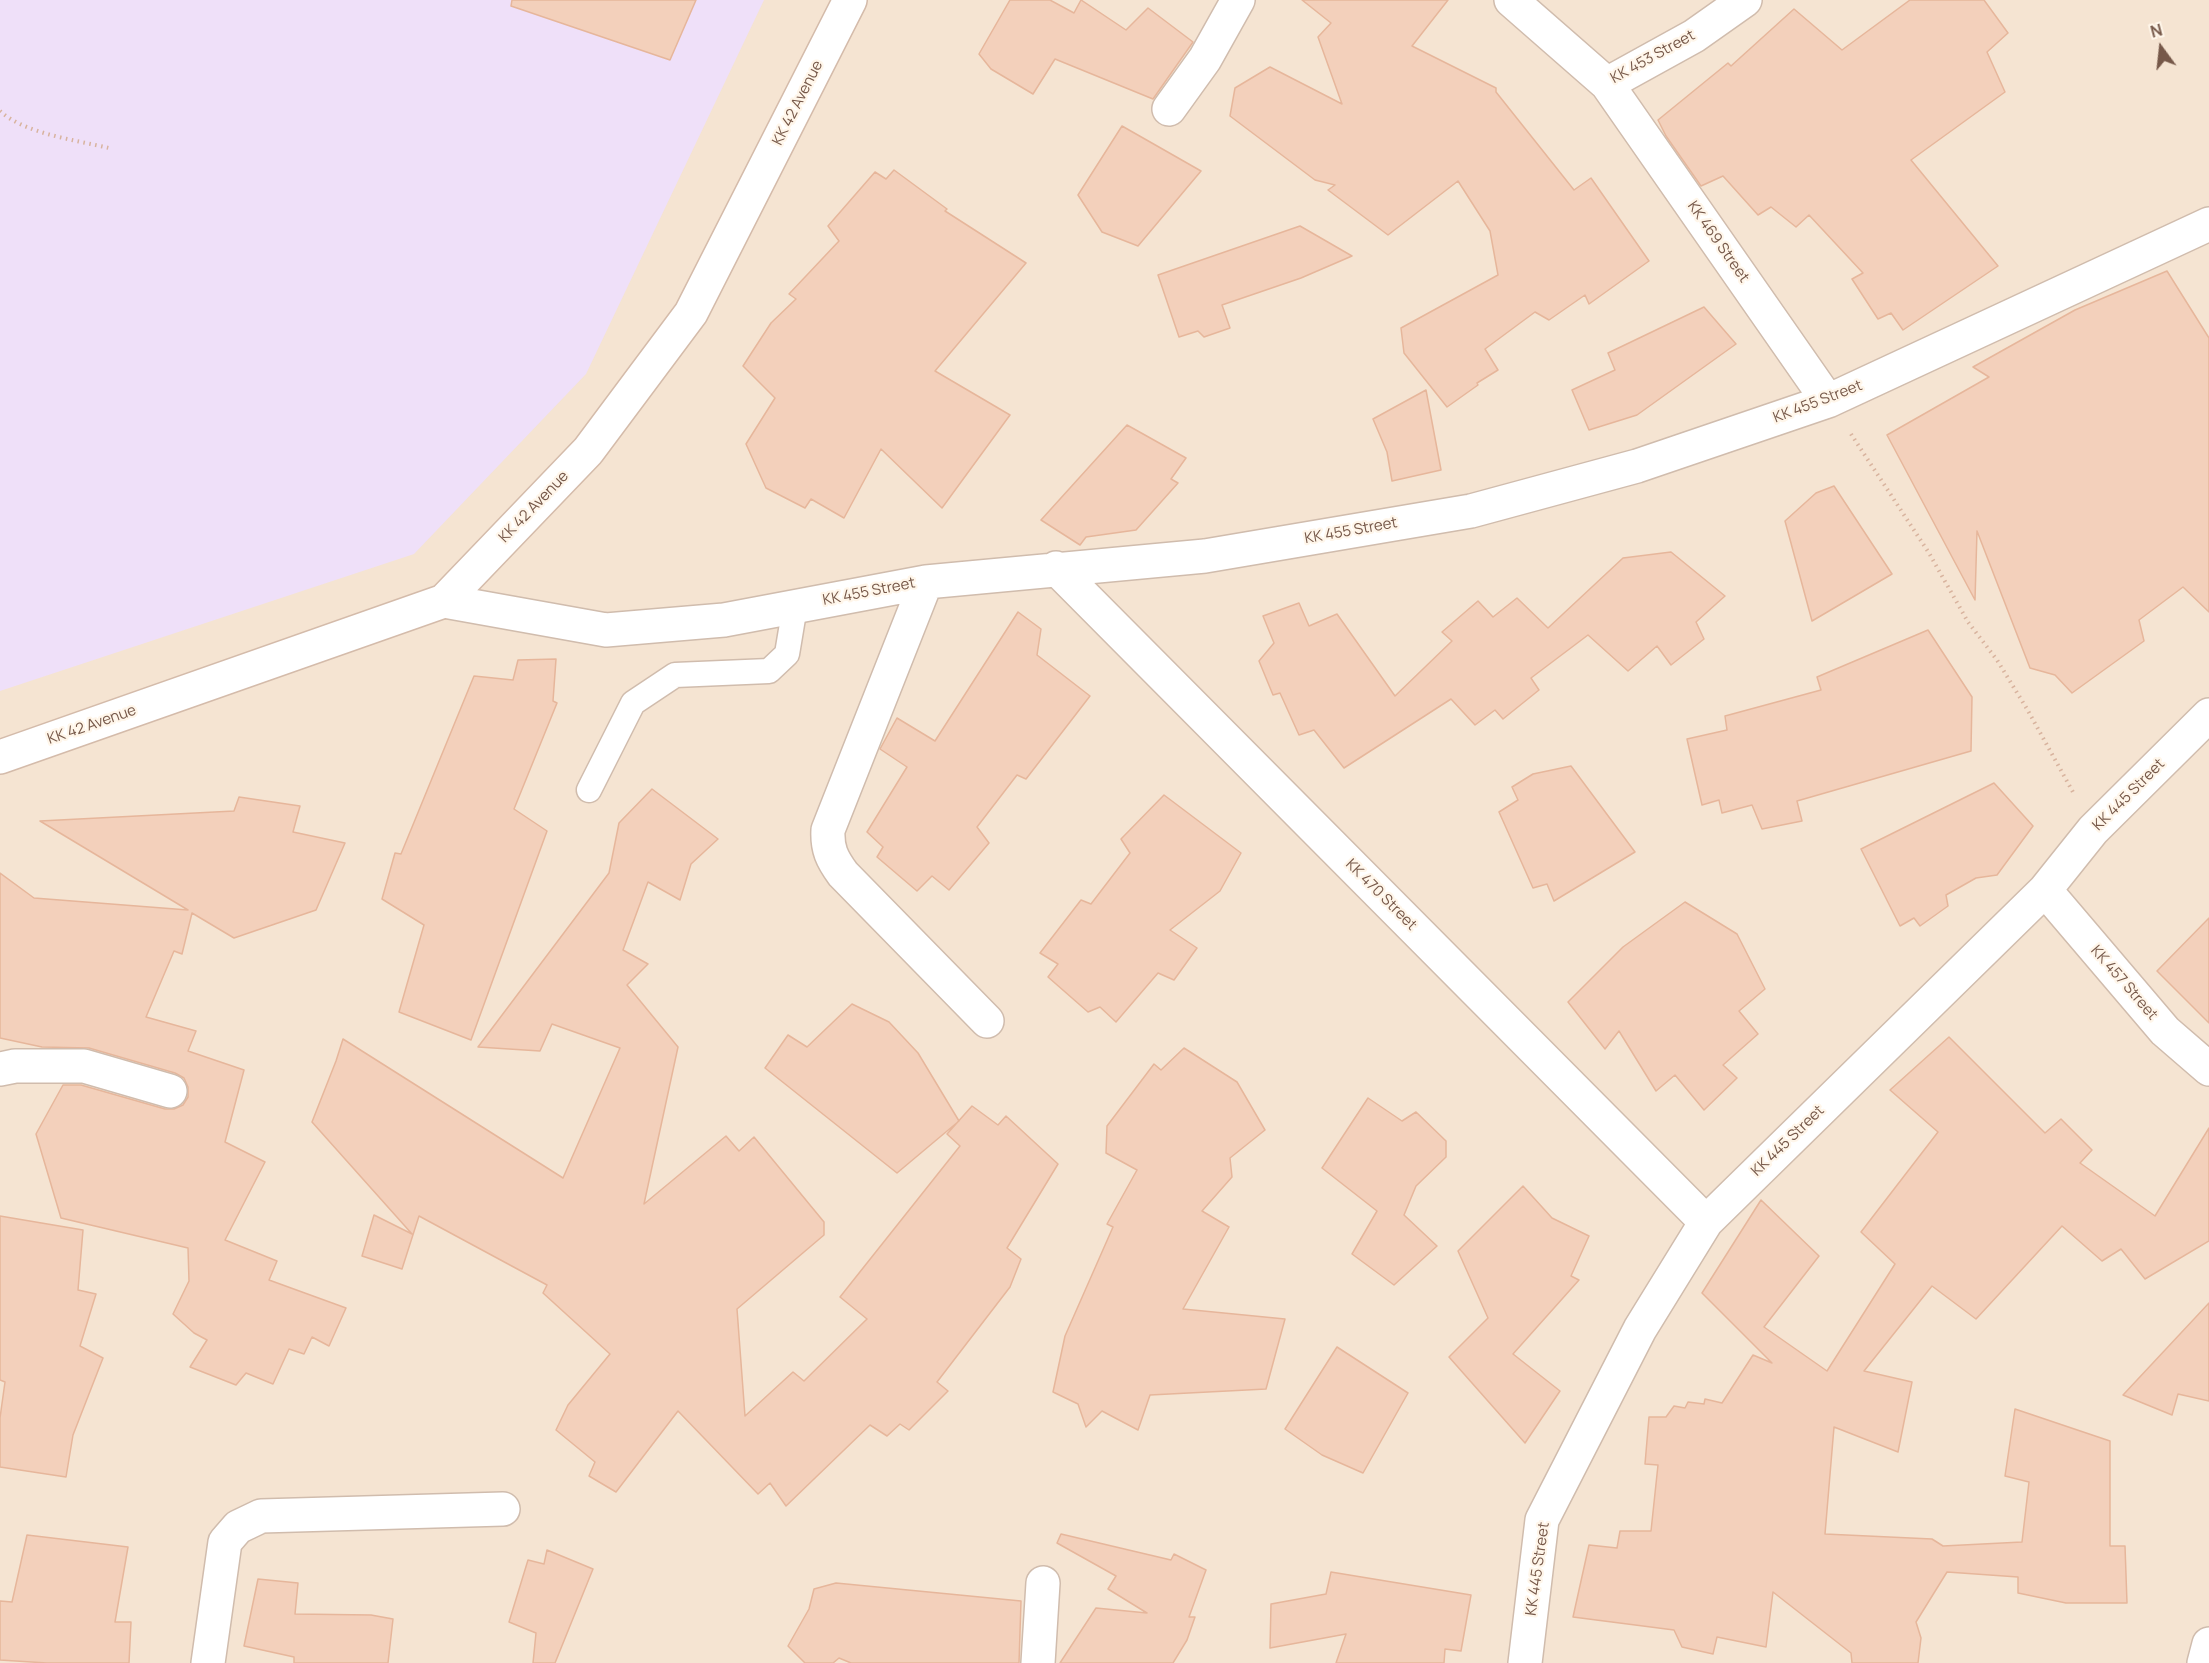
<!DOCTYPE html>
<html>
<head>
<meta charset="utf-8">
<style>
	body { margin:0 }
	#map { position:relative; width:2209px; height:1663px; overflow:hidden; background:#fdf2e4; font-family:Manrope,sans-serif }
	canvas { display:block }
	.north { position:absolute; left:2131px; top:18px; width:60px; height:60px; -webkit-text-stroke:4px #fff6ea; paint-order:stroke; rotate:345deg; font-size:16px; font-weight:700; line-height:24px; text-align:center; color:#765849 }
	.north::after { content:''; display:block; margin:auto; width:21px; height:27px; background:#765849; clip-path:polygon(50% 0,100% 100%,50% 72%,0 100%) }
</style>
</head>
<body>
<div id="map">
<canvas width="2209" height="1663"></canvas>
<div class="north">N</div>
</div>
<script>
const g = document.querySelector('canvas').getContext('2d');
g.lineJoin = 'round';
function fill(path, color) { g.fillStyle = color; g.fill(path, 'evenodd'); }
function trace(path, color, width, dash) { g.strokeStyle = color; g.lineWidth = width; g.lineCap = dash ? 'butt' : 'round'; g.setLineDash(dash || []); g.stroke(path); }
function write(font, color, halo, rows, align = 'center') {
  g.font = font + ' Manrope,sans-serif'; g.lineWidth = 4.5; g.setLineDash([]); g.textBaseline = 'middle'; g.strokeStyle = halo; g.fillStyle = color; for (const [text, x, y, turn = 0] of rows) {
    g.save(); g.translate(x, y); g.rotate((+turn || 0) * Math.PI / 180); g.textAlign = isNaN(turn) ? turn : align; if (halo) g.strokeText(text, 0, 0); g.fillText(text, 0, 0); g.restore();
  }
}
fill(new Path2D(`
	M0,0H2209V1663H0Z`), '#f5e4d2');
fill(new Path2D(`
	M0,0H764L586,374L414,554L0,691Z`), '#efe0f9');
const building = new Path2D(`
	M512,0H696L670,60L511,6Z
	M1010,0H1050L1074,13L1081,0L1126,30L1148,8L1193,42L1153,99L1055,59L1033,94L991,69L979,54Z
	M1302,0H1448L1412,46L1496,88V92L1574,190L1591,178L1649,261L1589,304L1585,295L1549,320L1535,312L1485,349L1498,370L1477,383L1478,385L1447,407L1404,353L1401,328L1498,275L1490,231L1458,181L1388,235L1328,190L1335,185L1315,180L1230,116L1235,88L1270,67L1342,104L1318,37L1331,23Z
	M1910,0H1984L2008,33L1987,52L2005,92L1911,160L1998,266L1903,330L1891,313L1878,319L1852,279L1863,273L1809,215L1796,227L1771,207L1758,215L1723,176L1701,186L1666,136L1658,120L1728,63L1731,66L1794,9L1842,50Z
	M1122,126L1201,171L1138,246L1102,232L1078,195Z
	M894,170L947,209L945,211L1026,263L935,371L1010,415L942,508L881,449L844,518L811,499L805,508L766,488L746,444L775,398L743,366L771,323L796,299L789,294L839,241L828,226L875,172L886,179Z
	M1300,226L1352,256L1301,278L1222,305L1230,328L1204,337L1198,331L1179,337L1158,275Z
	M2167,271L2209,338V612L2183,587L2139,620L2144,641L2072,693L2055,675L2030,668L1977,531L1975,600L1887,435L1989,377L1973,367L2075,310Z
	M1704,307L1736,344L1637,415L1589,430L1572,390L1615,370L1608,353Z
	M1426,390L1441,470L1392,481L1387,452L1373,419Z
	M1127,425L1186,458L1171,479L1178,483L1136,530L1086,537L1080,545L1041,520Z
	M1834,486L1892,574L1812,621L1785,521L1816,493Z
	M1671,552L1725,596L1696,622L1704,639L1671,665L1657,646L1628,671L1588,635L1531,678L1539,690L1503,719L1495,710L1475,725L1451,699L1344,768L1314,730L1299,735L1280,693L1273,695L1259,661L1274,643L1263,616L1299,603L1309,626L1337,614L1395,696L1452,641L1442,632L1478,601L1493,617L1517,598L1548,628L1623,558Z
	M1018,612L1041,629L1037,655L1090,696L1026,779L1017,775L977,827L989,843L949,890L932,876L917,891L877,857L883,847L867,832L907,767L880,749L897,718L935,741Z
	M1928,630L1972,697L1971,751L1797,801L1802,821L1762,829L1752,805L1722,813L1719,800L1702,805L1687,739L1727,730L1725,716L1821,690L1817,677Z
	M556,659L553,701L557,703L514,809L547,831L471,1040L399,1012L424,925L382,899L395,853L401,854L474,676L513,680L518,660Z
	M1571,766L1635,852L1554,901L1547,884L1533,888L1499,812L1518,800L1512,787L1533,774Z
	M1994,783L2033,826L1997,875L1976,878L1946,895L1948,906L1920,926L1914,918L1900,926L1861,849Z
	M652,789L718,839L691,864L680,900L648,882L623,950L648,964L627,985L678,1047L644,1204L726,1136L739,1151L754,1137L824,1222V1235L737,1309L745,1416L793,1372L804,1381L867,1319L840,1297L960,1146L947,1134L972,1106L998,1125L1006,1116L1058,1164L1007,1248L1021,1259L1010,1287L937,1382L948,1391L909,1430L900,1424L887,1436L870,1425L786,1506L770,1483L758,1494L678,1411L616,1492L589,1476L595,1462L556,1430L568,1405L610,1354L543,1293L547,1285L419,1216L402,1269L362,1256L374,1215L412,1234L312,1122L336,1061L343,1039L563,1178L620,1048L552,1024L540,1051L478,1047L609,873L619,823Z
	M1164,795L1241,853L1220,891L1170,930L1197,948L1174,980L1158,973L1116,1022L1100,1007L1088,1012L1048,977L1058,964L1040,953L1081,900L1091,904L1130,853L1121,839Z
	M239,797L300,806L293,832L345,843L316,910L234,938L192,913L182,954L174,951L146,1017L196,1031L188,1051L244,1070L225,1142L265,1162L225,1240L277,1261L269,1280L346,1308L329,1346L312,1337L304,1354L289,1349L273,1384L246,1373L236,1385L190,1367L207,1340L194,1333L173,1314L189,1281L188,1248L61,1218L36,1134L63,1085H81L165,1109H174L183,1105L188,1097V1087L184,1078L175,1073L89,1048L42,1047L0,1038V873L34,898L188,910L40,821L234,811Z
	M1685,902L1737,934L1765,989L1739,1011L1758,1034L1723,1065L1737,1078L1704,1110L1675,1075L1656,1091L1619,1031L1605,1049L1568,1002L1623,947Z
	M2209,918V1023L2157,971Z
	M852,1004L889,1022L918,1053L959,1121L897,1173L765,1068L788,1035L807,1047Z
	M1949,1037L2045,1133L2061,1119L2092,1150L2080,1163L2155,1216L2209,1128V1241L2145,1279L2121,1249L2102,1261L2062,1226L1976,1319L1932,1286L1864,1371L1912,1382L1898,1452L1834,1427L1825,1534L1932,1539L1943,1546L2022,1542L2029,1482L2005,1476L2015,1409L2110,1441V1546H2125L2127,1603H2066L2018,1593V1577L1947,1572L1916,1622L1921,1638L1918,1663H1852L1851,1653L1773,1592L1766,1647L1717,1637L1713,1654L1682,1647L1674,1630L1573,1617L1589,1545L1617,1548L1620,1531H1651L1658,1465L1645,1464L1649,1417H1666L1674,1406L1685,1408L1688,1402L1704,1404L1705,1399L1722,1403L1753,1355L1772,1363L1702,1293L1761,1200L1819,1256L1764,1327L1827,1371L1895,1264L1861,1232L1938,1132L1890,1090Z
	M1184,1048L1237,1082L1265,1130L1230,1158L1232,1177L1202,1211L1229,1227L1183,1309L1285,1319L1266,1389L1150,1395L1138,1430L1102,1411L1086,1427L1078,1404L1053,1392L1065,1336L1113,1227L1107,1224L1137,1170L1106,1153L1107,1126L1154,1064L1161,1070Z
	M1368,1098L1402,1121L1416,1112L1446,1141V1157L1416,1186L1404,1215L1437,1246L1394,1285L1352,1254L1377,1211L1322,1168Z
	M1523,1186L1552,1218L1589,1236L1571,1276L1579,1280L1513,1354L1560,1391L1525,1443L1449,1357L1488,1318L1458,1251Z
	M0,1216L83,1230L78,1290L96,1294L80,1346L103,1358L73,1435L66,1477L0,1467V1418L5,1382L0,1380Z
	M2209,1303V1401L2178,1394L2172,1415L2123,1395Z
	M1337,1347L1408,1393L1363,1473L1322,1455L1285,1429Z
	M1061,1534L1171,1560L1174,1554L1206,1570L1189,1617H1195L1187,1640L1173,1663H1060L1096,1608L1147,1613L1108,1589L1116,1576L1057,1543Z
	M27,1535L128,1547L115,1622H131L129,1663H47L0,1660V1601L12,1602Z
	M547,1550L593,1569L555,1663H533L536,1633L509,1622L528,1560L544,1564Z
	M1331,1572L1471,1595L1461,1651L1445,1649L1444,1663H1336L1346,1634L1270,1648L1271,1604L1326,1594Z
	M258,1579L298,1583L295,1614L371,1615L393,1619L388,1663H294V1657L244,1646Z
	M836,1583L1021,1601L1019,1663H851L839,1658L833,1663H805L788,1646L809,1609L814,1589Z`);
fill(building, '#f3d0bb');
trace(building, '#e6b69b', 1.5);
const service = new Path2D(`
	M589,790L633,703L675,675L769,671L787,654L795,606`);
const minor = new Path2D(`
	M1511,0L1607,84L1694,36L1745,0
	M1607,84L1828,401
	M1169,109L1205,59L1238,0
	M1056,568L1706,1222
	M926,582L828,830C827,849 832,859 843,874L987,1021
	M444,601L606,630L724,620L926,582L1205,556L1471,511L1637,466L1828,401L2209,224
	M2045,890L2165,1031L2209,1069
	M0,1069L15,1066H84L170,1091
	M208,1663L225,1542L238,1527L261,1516L503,1509
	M1038,1663L1043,1583
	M1525,1663L1542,1520L1640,1329L1706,1222L2045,890L2093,830L2209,715
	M2204,1663L2209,1644`);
const secondary = new Path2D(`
	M0,757L444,601L588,451L691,313L850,0`);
trace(service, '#d0bcad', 27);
trace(minor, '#d0bcad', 36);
trace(secondary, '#d4bbaa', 36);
trace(new Path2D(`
	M0,111C25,134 76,140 109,148
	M1851,434L1929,553L1968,622L1997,660L2027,709L2074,794`), '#d8b39e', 4, [1.5, 4.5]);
trace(service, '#fff', 24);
trace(minor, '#fff', 33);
trace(secondary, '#fff', 33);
write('15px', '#765849', '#fff6ea', [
	["KK 453 Street",1653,57,-29],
	["KK 42 Avenue",798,103,-63],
	["KK 469 Street",1718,242,55],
	["KK 455 Street",1818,402,-21],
	["KK 42 Avenue",534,507,-46],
	["KK 455 Street",1351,531,-10],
	["KK 455 Street",869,592,-11],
	["KK 42 Avenue",92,725,-19],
	["KK 445 Street",2129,795,-45],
	["KK 470 Street",1381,895,45],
	["KK 457 Street",2124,983,49],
	["KK 445 Street",1788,1141,-44],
	["KK 445 Street",1538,1569,-82]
]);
</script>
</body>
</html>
